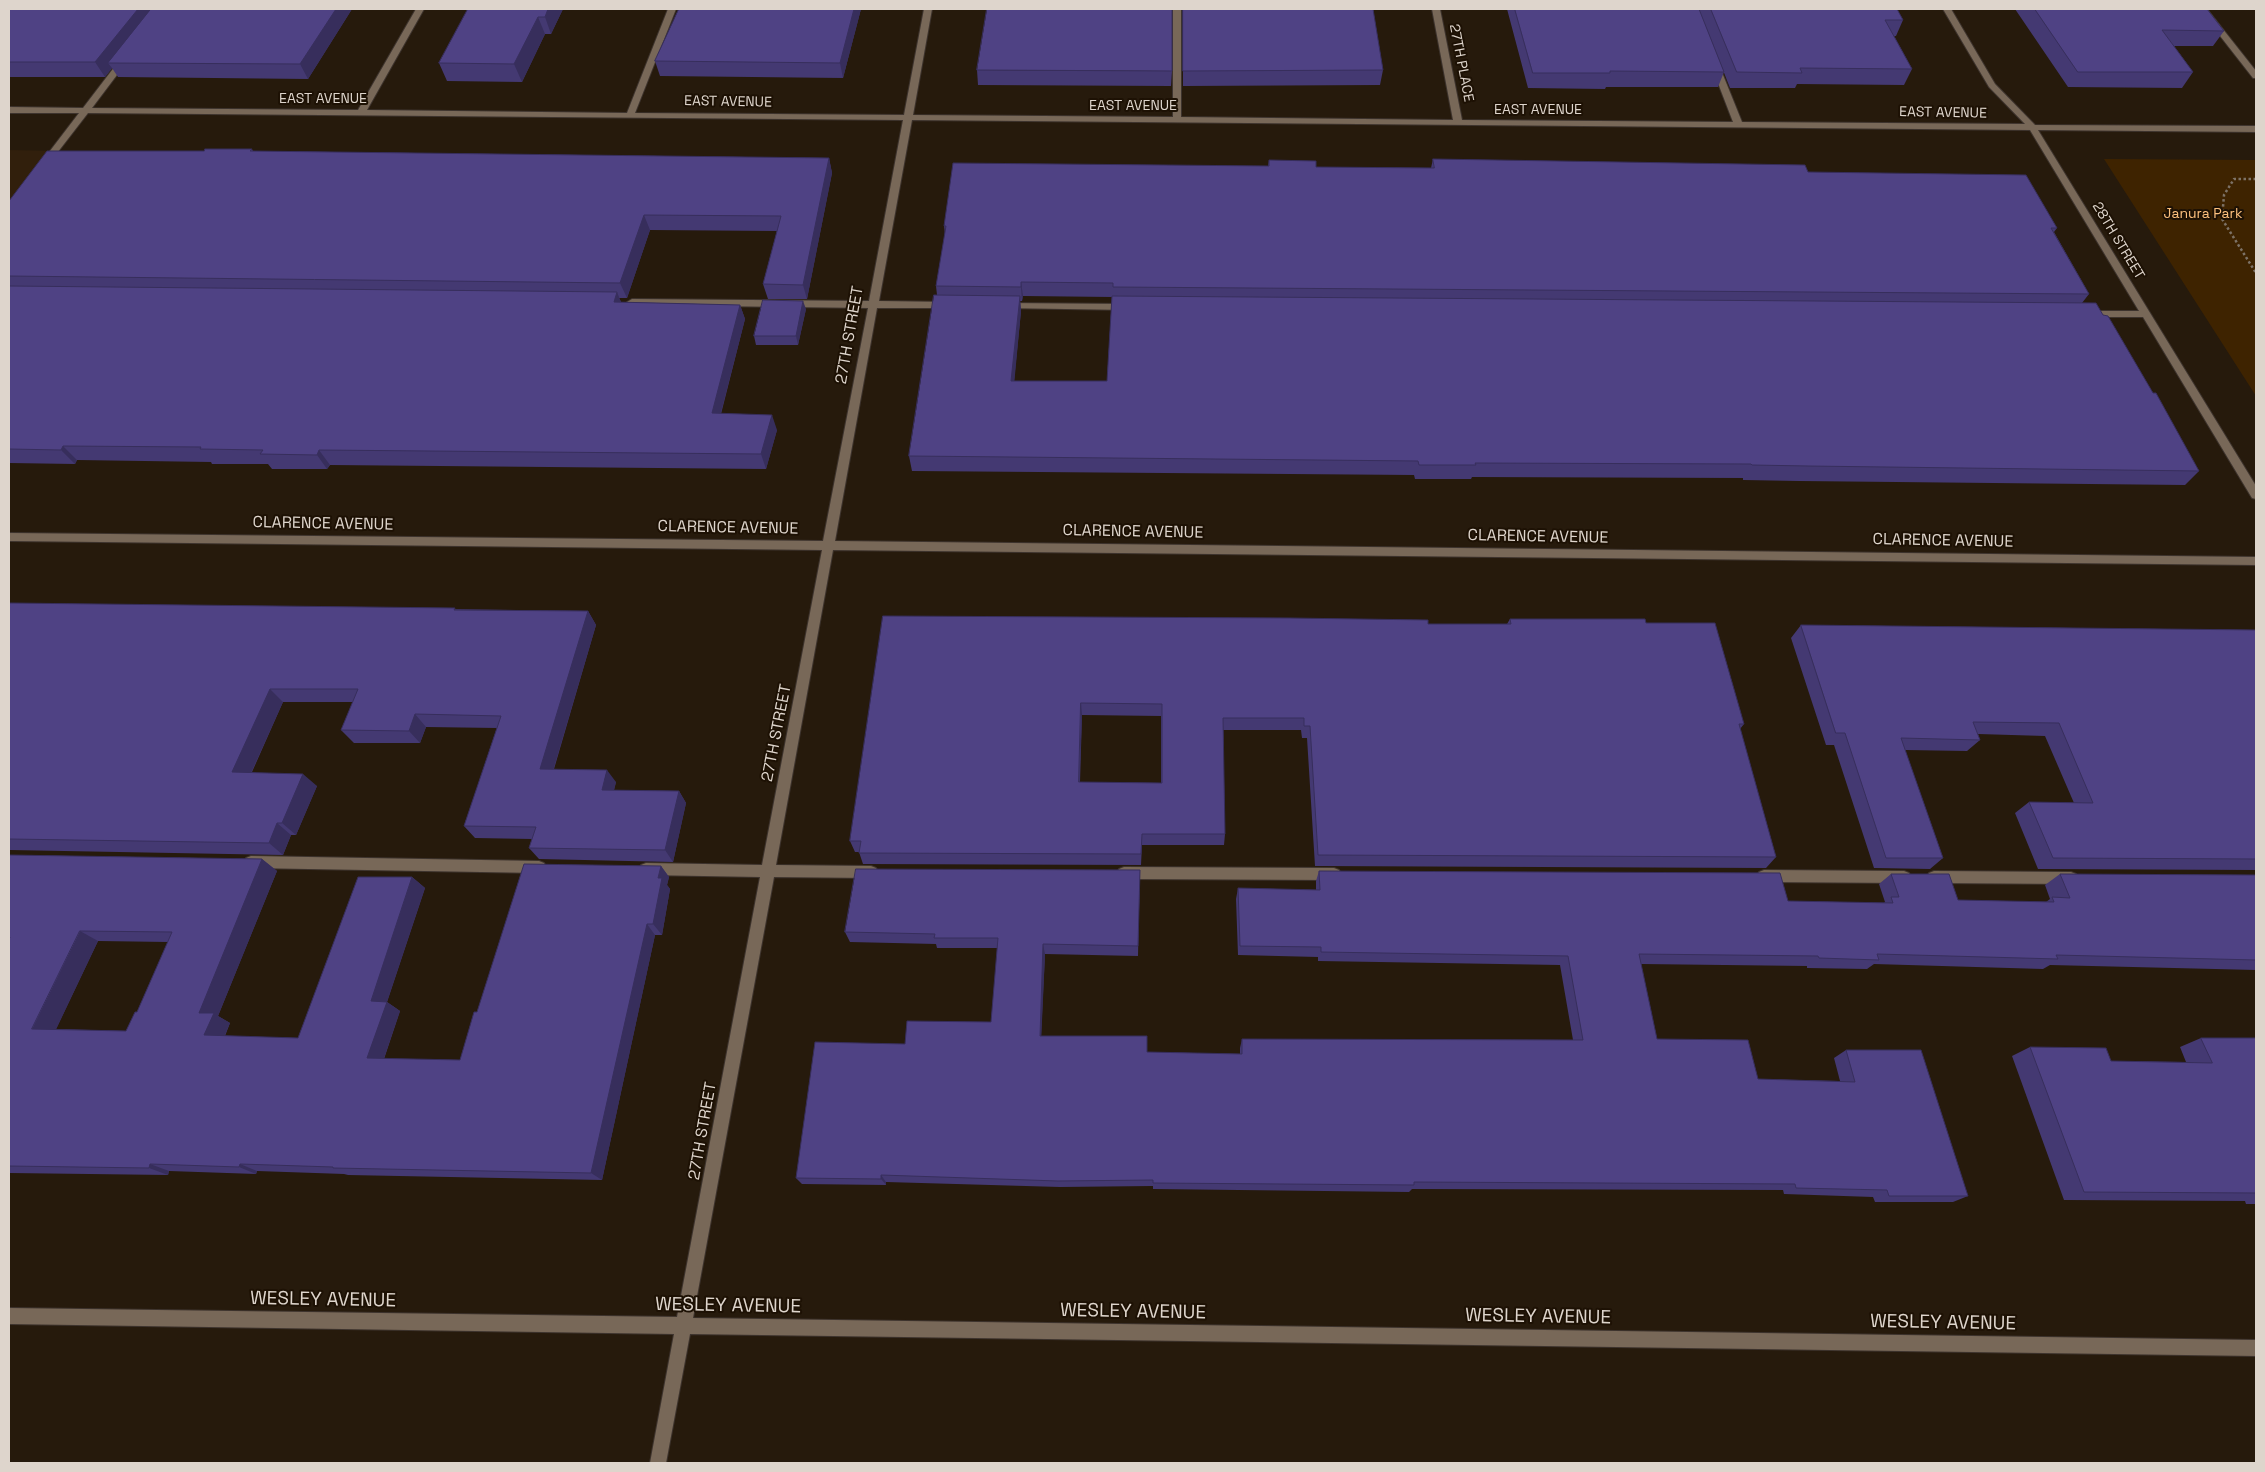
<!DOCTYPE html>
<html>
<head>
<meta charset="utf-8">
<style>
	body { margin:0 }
	#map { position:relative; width:2265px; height:1472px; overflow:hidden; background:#261a0c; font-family:"Space Grotesk",sans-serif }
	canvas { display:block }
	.frame { position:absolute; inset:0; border:10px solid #ded5cc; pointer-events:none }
</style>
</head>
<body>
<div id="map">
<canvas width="2265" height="1472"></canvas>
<div class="frame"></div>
</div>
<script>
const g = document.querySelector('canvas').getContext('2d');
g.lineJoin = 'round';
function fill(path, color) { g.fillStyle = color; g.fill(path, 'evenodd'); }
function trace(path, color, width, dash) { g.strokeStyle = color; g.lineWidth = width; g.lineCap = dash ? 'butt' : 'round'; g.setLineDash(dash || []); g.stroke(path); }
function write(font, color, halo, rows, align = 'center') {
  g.font = font + ' "Space Grotesk",sans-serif'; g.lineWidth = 4; g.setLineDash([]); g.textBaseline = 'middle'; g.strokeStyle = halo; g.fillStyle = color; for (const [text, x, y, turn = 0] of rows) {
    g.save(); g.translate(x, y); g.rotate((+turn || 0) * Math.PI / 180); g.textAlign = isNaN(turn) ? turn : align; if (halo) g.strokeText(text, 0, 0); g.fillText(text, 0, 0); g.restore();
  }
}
fill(new Path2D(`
	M9,150L62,151L14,210H9Z`), '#311f0c');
fill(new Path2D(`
	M2104,159L2256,160V396Z`), '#3e2300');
const minor = new Path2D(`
	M416,9H424L367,110L627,113L668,9H676L635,113L904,115L924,9H932L913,115L1173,117V9H1181V117L1453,120L1432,9H1440L1462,120L1733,122L1711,65L1715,62L1719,65L1742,122L2025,124L1989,87L1943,9H1951L1995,84L2035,125L2256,126V132L2038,130L2256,486V499L2252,498L2143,317H2087L2082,314L2087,311H2139L2030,130L912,120L879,301L949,302L954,305L949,308H877L835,541L2256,557V565L833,550L776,865L871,866L876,868L878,872L876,876L871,878L774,877L693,1318L2256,1340V1356L690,1334L666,1463H650L674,1334L9,1324V1308L677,1317L760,877L646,875L641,873L639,869L641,865L646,863L762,865L822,550L9,541V533L823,541L868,308L632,305L627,302L632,299L869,301L903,120L88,113L47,166L44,167L40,164L79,113H9V107L83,108L122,57L125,56L129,59L92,108L358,110Z
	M2199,9H2207L2256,71V78H2253Z
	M1004,303L1129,304L1134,307L1129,310L1001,308L999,306Z
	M251,856L539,861L544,863L546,867L544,871L539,873L251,868L246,866L244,862L246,858Z
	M1124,867L1334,868L1339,870L1341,874L1339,878L1334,880L1124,879L1119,877L1117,873L1119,869Z
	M1764,870L1904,871L1909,873L1911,877L1909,881L1904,883L1764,882L1759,880L1757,876L1759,872Z
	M1934,871L2071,872L2076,874L2078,878L2076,882L2071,884L1934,883L1929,881L1927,877L1929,873Z`);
trace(minor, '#3d332d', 2);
trace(new Path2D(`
	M2256,179H2234L2224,195L2222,219L2256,273`), '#7d7266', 2.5, [2.5, 2.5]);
fill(minor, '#786858');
fill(new Path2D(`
	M9,9H352L308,79L118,77L112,68L105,77H9Z
	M468,9H563L551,34H545L522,82L447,81L439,63Z
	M679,9H861L843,78L660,76L655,61Z
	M1182,9H1373L1383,70L1380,85L1183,86V9Z
	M1507,9H1699L1724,72L1718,87H1606L1605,89L1528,88Z
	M1699,9H1897L1903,20L1896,36H1894L1912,69L1904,85L1797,84L1795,88H1730Z
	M2015,9H2207L2224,31L2213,46H2174L2193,72L2182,88L2068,87Z
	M977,70L1172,71L1171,86L978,85Z
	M252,149L253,151L829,158L832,173L807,299H768L763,284L777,231L650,230L627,298H619L621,302L740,305L745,319L721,414L777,430L766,469L330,465L327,469H272L268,464H212L211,462L77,460L75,464L9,463V201Z
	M1433,159L1808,172L2057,228L2054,232L2089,294L2082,303L2103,315L2153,393L2199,471L2185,485L1799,481L1743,480V478L1472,477L1471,479H1415L1414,475L912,471L909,456L937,295L936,286L945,234L944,226L1268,166L1269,160L1316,167L1431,168ZM1023,296L1112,297L1107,381H1014L1021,311L1020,301H1022Z
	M806,309L798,345H756L754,336Z
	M9,603L588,611L596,625L554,769L616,782L614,790L679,791L686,803L673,862L539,859L529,848L532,839L475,838L464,826L497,728L426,727L420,743H354L341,730L353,702H283L252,772L317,786L296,835H291L283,855L9,850Z
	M883,616L1428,624H1507L1510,619L1646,623L1744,724L1740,729L1776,857L1766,868L1315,866L1307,738H1302L1301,730H1223L1225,834L1224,845H1142L1141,865L863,864L859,852H855L850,841ZM1082,715L1161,716V783L1080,782Z
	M1801,625L2256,630V870L2038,869L2015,813L2029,802L2074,803L2045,736L1978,734L1980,740L1967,751L1905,750L1943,858L1930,869L1874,868L1834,745H1826L1791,638Z
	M9,855L262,859L277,871L218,1016L230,1023L225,1036L298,1038L412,877L425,888L387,1002L400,1011L384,1059L460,1060L477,1012L661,866L669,877L667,885L670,889L662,935H655L602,1180L348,1175L344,1174L257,1171L256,1174L169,1171L168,1175L9,1173ZM98,941L168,942L137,1012L126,1031L56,1029Z
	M1140,870L1138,956L1045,954L1041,1036L1147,1052L1240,1054V1048L1242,1039L1573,1040L1560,965L1318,961V957L1238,955L1236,899L1238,888L1316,890V881L1319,871L1788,901L1884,903L1885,902L1879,884L1891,874L1958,900L2046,902L2050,899L2045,885L2060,874L2256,875V970L2050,965L2043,969L1874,964L1867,969L1807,968V966L1641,964L1657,1039L1758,1079L1840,1081L1834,1058L1846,1050L1968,1196L1953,1202H1875L1873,1197L1784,1194L1783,1190L1412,1189L1409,1192L1153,1189V1186L1060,1187L886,1182V1185L802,1184L796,1178L905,1044L991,1022L998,948H937L936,944L850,942L845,932Z
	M2201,1038H2256V1204H2246L2245,1201L2064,1200L2012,1056L2030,1047L2111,1061L2186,1062L2180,1047Z`), '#443972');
fill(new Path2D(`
	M138,9H159L108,63L112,68L105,77L95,62Z
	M336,9H352L308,79L300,64Z
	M548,9H563L551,34L545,17Z
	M854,9H861L843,78L840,63Z
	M538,17L545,34L522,82L514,64Z
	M829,158L832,173L807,299L803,285Z
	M644,215L650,230L627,298L620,283Z
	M1021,282L1023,296L1022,301L1021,287Z
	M617,292L623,307L614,302Z
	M1020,296L1021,311L1013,396L1011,381Z
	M803,301L806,309L798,345L796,336Z
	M740,305L745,319L717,428L712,413Z
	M772,415L777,430L766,469L761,454Z
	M63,446L77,460L75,464L61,450Z
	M319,450L330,465L327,469L317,455Z
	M588,611L596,625L550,781L540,769Z
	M270,689L283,702L246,784L232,772Z
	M1081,703L1082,715L1079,793V782Z
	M415,714L426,727L420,743L409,731Z
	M607,770L616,782L611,802L602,790Z
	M303,774L317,786L296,835L282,823Z
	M679,791L686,803L673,862L665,850Z
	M277,823L291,835L283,855L269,843Z
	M262,859L277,871L218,1016L230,1023L221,1044L204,1035L199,1013Z
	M661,866L669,877L667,885L670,889L662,935L653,924L658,878Z
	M412,877L425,888L387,1002L400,1011L381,1067L367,1058L371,1001Z
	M647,924L655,935L602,1180L591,1173Z
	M80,931L98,941L52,1038L32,1029Z
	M1043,944L1045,954L1041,1044L1040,1036Z
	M150,1164L169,1171L168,1175L149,1168Z
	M240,1164L257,1171L256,1174L239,1167Z
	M881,1175L886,1182V1185L881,1179Z`), '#372e5c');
const building = new Path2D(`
	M9,9H138L95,62H9Z
	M151,9H336L300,64L108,63Z
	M468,9H548L545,17H538L514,64L439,63Z
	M679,9H854L840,63L655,61Z
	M987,9H1172V71L977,70Z
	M1183,9H1373L1383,70L1183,71Z
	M1515,9H1699L1724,72L1610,71V73H1533Z
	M1711,9H1897L1903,20H1885L1912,69L1800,68L1802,73L1737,72Z
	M2035,9H2207L2224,31L2162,30L2193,72H2078Z
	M205,149H252L250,151L829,158L803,285L763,284L781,216L644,215L620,283L9,276V201L47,151H204Z
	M1433,159L1805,165L1808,172L2026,175L2057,228H2051L2089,294L1113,287V283L1021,282V287L936,286L946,226H944L953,163L1269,166V160L1316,161V167L1434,168Z
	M9,286L617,292L614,302L740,305L712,413L772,415L761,454L319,450L317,455L260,454L263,450L200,449L201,447L63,446L61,450L9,449Z
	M934,295L1020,296L1011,381H1107L1112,296L2096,303L2103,315L2108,316L2153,393H2156L2199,471L1808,466L1752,465L1751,464L1475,463L1476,465H1419L1418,461L909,456Z
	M763,300L803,301L796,336H754Z
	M9,603L455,608L454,610L588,611L540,769L607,770L602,790L679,791L665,850L529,848L536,827L464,826L501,716L415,714L409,731L341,730L358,689H270L232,772L303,774L282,823H277L269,843L9,839Z
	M883,616L1290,618L1428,620V624H1511L1510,619H1645L1646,623H1715L1744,724H1739L1776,857L1318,855L1310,726H1304V718H1223L1225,834H1142L1141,854L859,853L861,841H850ZM1081,703L1162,704V783L1079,782Z
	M1801,625L2256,630V859L2053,858L2029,802L2093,803L2059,723L1973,722L1980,740L1901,738L1943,858H1886L1845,733H1836Z
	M9,855L262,859L199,1013H214L204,1035L298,1038L358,877H412L371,1001L387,1002L367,1058L460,1060L474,1012H477L524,864L661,866L658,878H662L653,924H647L591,1173L333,1168V1167L240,1164L239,1167L150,1164L149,1168L9,1166V940L10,937H9ZM80,931L172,932L137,1012H135L126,1031L32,1029Z
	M856,869L1140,870L1138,946L1043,944L1040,1036H1147V1052L1242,1054V1039L1583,1040L1568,956L1321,952V947L1240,946L1238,888L1320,890L1319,871L1780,873L1788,901L1893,903L1891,897H1899L1891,874H1949L1958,900L2054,902L2052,897L2070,898L2060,874L2256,875V960L2056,955L2058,959L1877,954L1879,960L1819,958L1818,956L1639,954L1657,1039L1748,1040L1758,1079L1855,1082L1846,1050H1921L1968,1196H1889L1887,1190L1796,1188L1795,1184L1414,1182V1185L1153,1183V1180L1058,1181L881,1175V1179L796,1178L815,1042L905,1044L907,1021L991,1022L998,938H934L935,934L845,932Z
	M2201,1038H2256V1193L2084,1192L2030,1047L2106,1048L2111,1061L2212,1063Z`);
fill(building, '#4f4284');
trace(building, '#372e5c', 1);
write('14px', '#ded5cc', '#1d1104', [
	["27TH PLACE",1461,63,79],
	["EAST AVENUE",323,99],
	["EAST AVENUE",728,102,1],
	["EAST AVENUE",1133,106],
	["EAST AVENUE",1538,110],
	["EAST AVENUE",1943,113,1],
	["28TH STREET",2118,241,59]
]);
write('14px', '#fec17e', '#1d1104', [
	["Janura Park",2203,214]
]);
write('16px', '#ded5cc', '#1d1104', [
	["27TH STREET",850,335,-80],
	["CLARENCE AVENUE",323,524,1],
	["CLARENCE AVENUE",728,528,1],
	["CLARENCE AVENUE",1133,532,1],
	["CLARENCE AVENUE",1538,537,1],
	["CLARENCE AVENUE",1943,541,1],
	["27TH STREET",777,733,-79],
	["27TH STREET",703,1131,-80]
]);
write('19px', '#ded5cc', '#1d1104', [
	["WESLEY AVENUE",323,1300,1],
	["WESLEY AVENUE",728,1306,1],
	["WESLEY AVENUE",1133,1312,1],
	["WESLEY AVENUE",1538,1317,1],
	["WESLEY AVENUE",1943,1323,1]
]);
</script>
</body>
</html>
